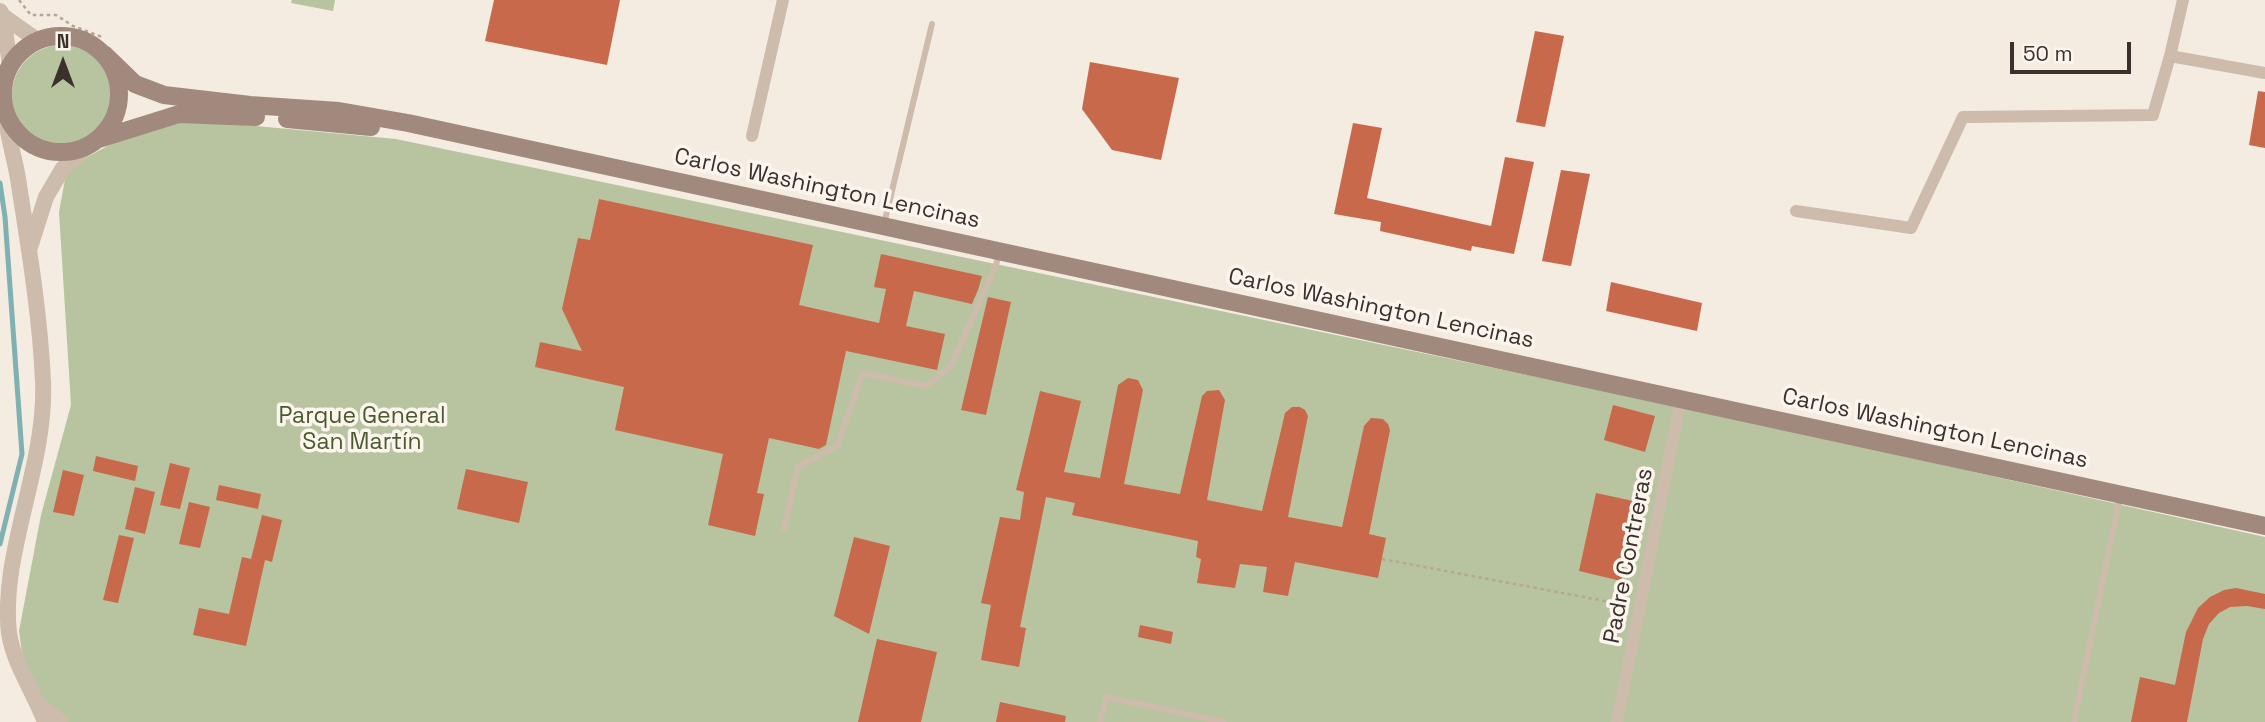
<!DOCTYPE html>
<html>
<head>
<meta charset="utf-8">
<style>
	body { margin:0 }
	#map { position:relative; width:2265px; height:722px; overflow:hidden; background:#f4ebe1; font-family:"Space Grotesk",sans-serif }
	canvas { display:block }
	.north { position:absolute; left:28px; top:28px; width:70px; height:70px; -webkit-text-stroke:5px #fbf5ee; paint-order:stroke; rotate:0deg; font-size:19px; font-weight:700; line-height:28px; text-align:center; color:#3b302b }
	.north::after { content:''; display:block; margin:auto; width:24px; height:32px; background:#3b302b; clip-path:polygon(50% 0,100% 100%,50% 72%,0 100%) }
	.scale { position:absolute; left:2010px; top:42px; width:121px; height:32px; box-sizing:border-box; border:4px solid #3b302b; border-top:0; padding-left:9px; font-size:21px; line-height:24px; white-space:nowrap; color:#3b302b; -webkit-text-stroke:5px #fbf5ee; paint-order:stroke }
</style>
</head>
<body>
<div id="map">
<canvas width="2265" height="722"></canvas>
<div class="north">N</div>
<div class="scale">50 m</div>
</div>
<script>
const g = document.querySelector('canvas').getContext('2d');
g.lineJoin = 'round';
function fill(path, color) { g.fillStyle = color; g.fill(path, 'evenodd'); }
function trace(path, color, width, dash) { g.strokeStyle = color; g.lineWidth = width; g.lineCap = dash ? 'butt' : 'round'; g.setLineDash(dash || []); g.stroke(path); }
function write(font, color, halo, rows, align = 'center') {
  g.font = font + ' "Space Grotesk",sans-serif'; g.lineWidth = 7; g.setLineDash([]); g.textBaseline = 'middle'; g.strokeStyle = halo; g.fillStyle = color; for (const [text, x, y, turn = 0] of rows) {
    g.save(); g.translate(x, y); g.rotate((+turn || 0) * Math.PI / 180); g.textAlign = isNaN(turn) ? turn : align; if (halo) g.strokeText(text, 0, 0); g.fillText(text, 0, 0); g.restore();
  }
}
fill(new Path2D(`
	M292,0H335L333,11L291,3Z
	M12 95a50 50 0 1 1 100 0a50 50 0 1 1-100 0Z
	M191,120L396,139L1710,413L2265,537V722H42L24,667L19,631L41,515L71,405L59,212L66,174L89,156L135,131Z`), '#b8c4a0');
trace(new Path2D(`
	M0,183L5,217L22,454L0,544`), '#7fb0b2', 5);
fill(new Path2D(`
	M494,0H620L607,65L485,41Z
	M1535,31L1564,36L1545,127L1516,122Z
	M1090,62L1179,78L1161,160L1112,150L1082,109Z
	M2258,91L2265,92V148L2249,145Z
	M1353,123L1382,128L1367,198L1491,226L1505,157L1534,162L1514,254L1472,246L1471,251L1380,231L1381,222L1334,214Z
	M1561,170L1590,174L1571,266L1542,261Z
	M599,199L813,245L799,305L879,323L886,289L874,287L881,254L982,276L978,290L972,304L914,291L906,326L945,334L937,370L846,351L826,445L819,449L769,438L757,493L764,494L755,536L708,525L723,454L615,430L624,387L535,367L540,342L582,351L562,309L578,238L590,240Z
	M1611,282L1702,303L1697,331L1606,311Z
	M988,297L1011,302L986,415L961,410Z
	M1128,378L1138,380L1143,390L1124,484L1180,494L1202,396L1207,391L1219,390L1225,400L1207,500L1262,511L1285,413L1292,407H1300L1305,410L1308,416L1288,517L1342,527L1364,426L1371,418L1383,419L1388,424L1390,430L1369,534L1386,538L1378,578L1295,562L1288,596L1263,592L1267,567L1240,564L1235,588L1197,583L1201,559L1196,557L1198,541L1072,515L1075,503L1046,497L1020,627L1026,628L1019,667L981,660L991,605L981,603L1000,517L1020,520L1024,492L1016,490L1040,391L1081,401L1064,472L1100,478L1118,385Z
	M1613,405L1655,416L1645,452L1604,440Z
	M96,456L138,466L135,481L93,471Z
	M170,463L190,468L180,509L160,505Z
	M466,469L528,482L519,523L457,509Z
	M63,470L84,475L74,516L53,512Z
	M219,485L261,494L258,509L216,500Z
	M135,487L155,492L145,534L125,529Z
	M1596,493L1638,502L1621,581L1579,571Z
	M189,502L210,507L200,548L179,544Z
	M262,515L282,520L272,562L265,560L246,646L193,635L199,608L229,614L242,557L251,559Z
	M119,535L134,538L118,603L103,600Z
	M854,537L890,546L869,634L834,616Z
	M2236,588L2265,594V609L2247,606L2230,607L2219,613L2209,624L2203,639L2187,722H2131L2140,677L2175,685L2186,632L2198,608L2210,597L2224,590Z
	M1140,625L1173,632L1171,644L1138,637Z
	M877,639L937,652L921,722H858Z
	M1000,702L1066,716L1065,722H996Z`), '#c8694b');
trace(new Path2D(`
	M19,0L31,15H56L73,26L102,37
	M1382,559L1626,605`), '#b9a596', 2.5, [3.5, 3.5]);
trace(new Path2D(`
	M884,224L932,24
	M784,529L798,466L837,446L863,373L926,386L951,366L996,265L999,253
	M1100,722L1107,697L1223,722
	M2074,722L2120,496`), '#cdbbac', 6);
trace(new Path2D(`
	M2170,56L2183,0
	M752,136L783,0
	M1796,211L1911,228L1963,117L2153,115L2170,56L2265,73
	M1617,722L1681,399`), '#cdbbac', 12);
trace(new Path2D(`
	M0,11L3,16L10,65
	M3,16L37,40
	M6,117C8,140 16,162 19,185C29,249 40,315 43,381C47,465 0,553 9,633C14,665 34,692 45,722
	M30,247L46,197L63,168L87,147
	M39,705L60,722`), '#cdbbac', 16);
trace(new Path2D(`
	M3 94a58 58 0 1 1 116 0a58 58 0 1 1-116 0Z
	M104,54L135,84L164,95L250,105L339,111L408,123L2265,526
	M287,119L371,127
	M99,139L179,114L256,117`), '#a18a7d', 18);
write('23px', '#3b302b', '#fbf5ee', [
	["Carlos Washington Lencinas",827,189,12],
	["Carlos Washington Lencinas",1381,309,12],
	["Carlos Washington Lencinas",1935,429,12],
	["Padre Contreras",1629,556,-79]
]);
write('23px', '#4a5a2e', '#fbf5ee', [
	["Parque General",362,417],
	["San Martín",362,443]
]);
</script>
</body>
</html>
